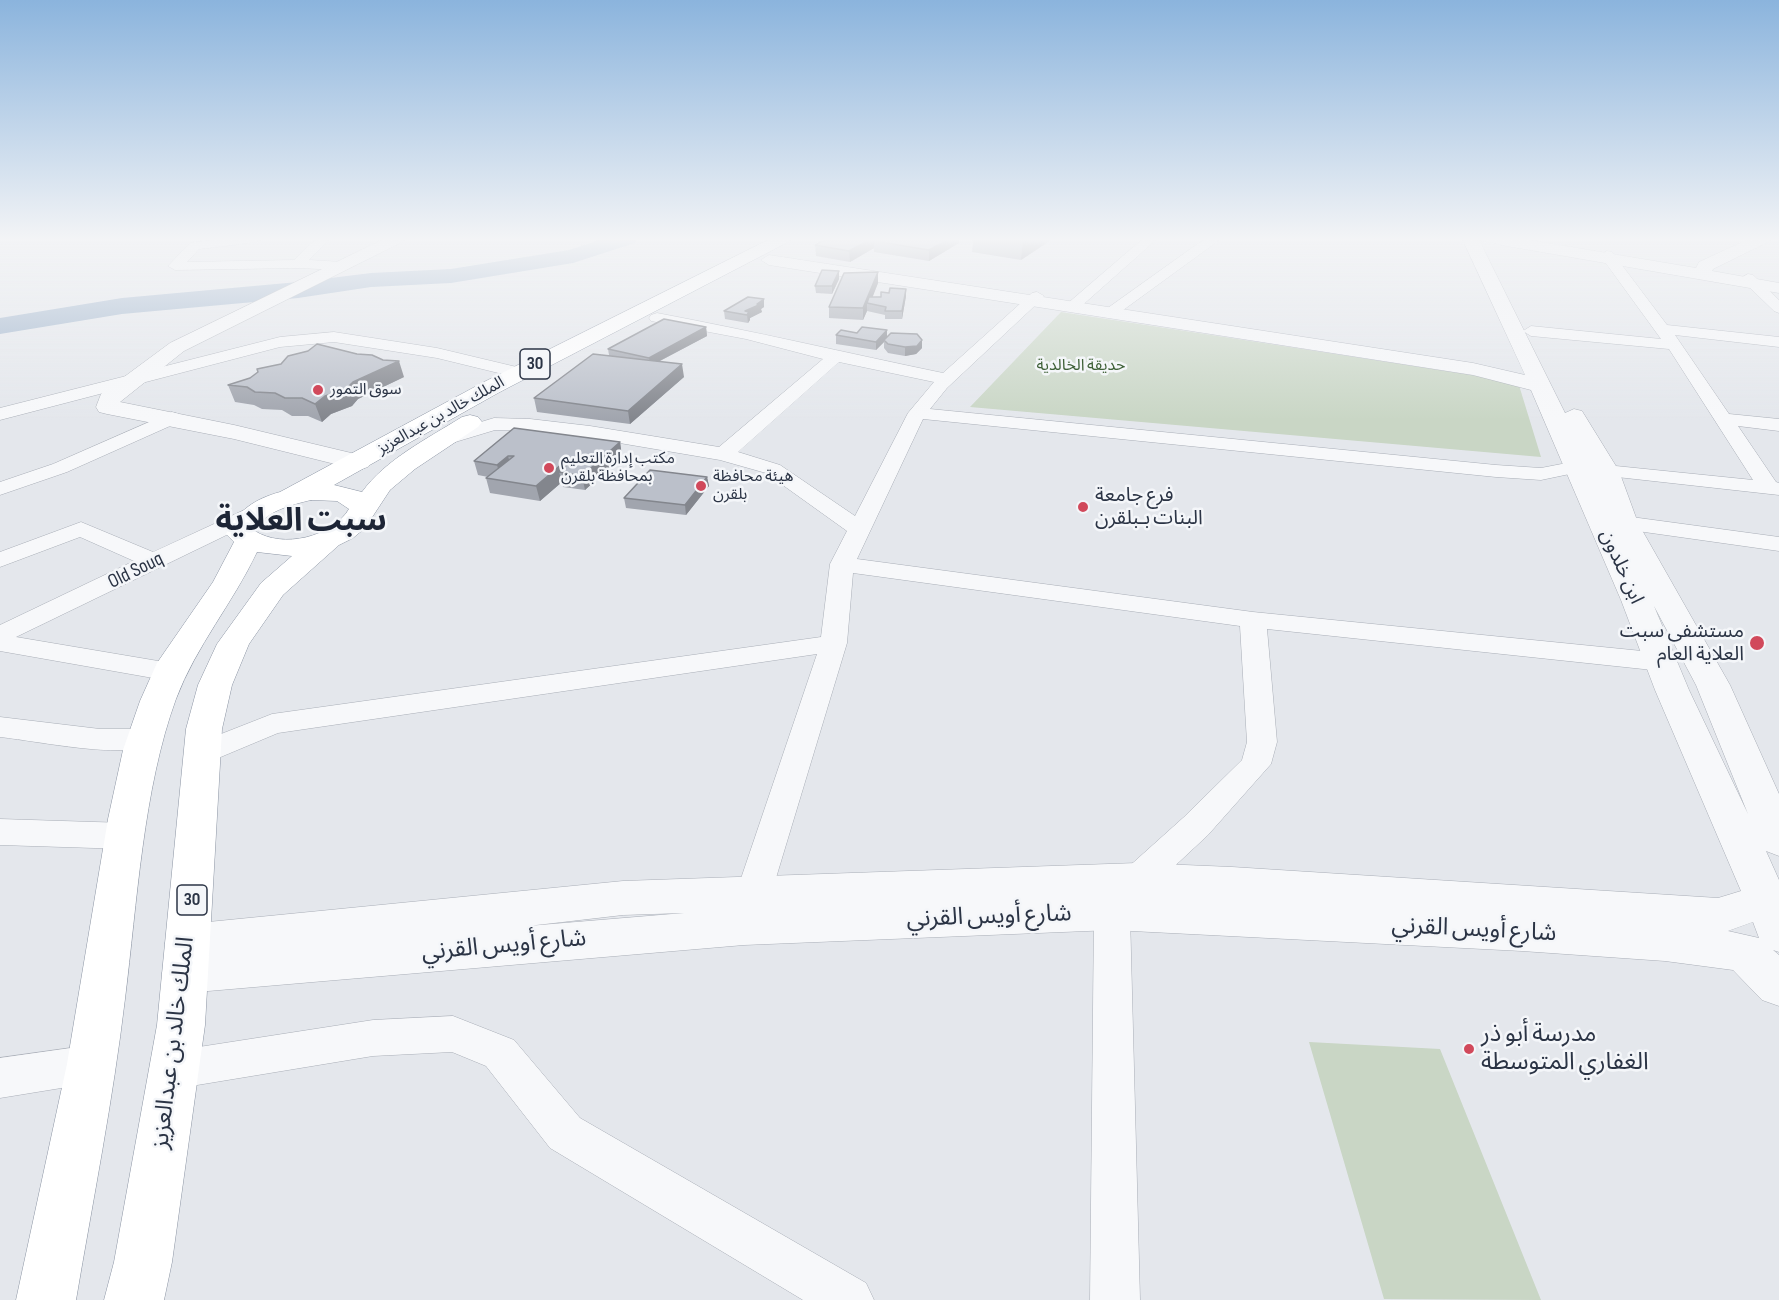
<!DOCTYPE html>
<html>
<head>
<meta charset="utf-8">
<style>
	body { margin:0 }
	canvas { display:block; background:#e4e7ec }
</style>
</head>
<body>
<canvas width="1779" height="1300"></canvas>
<script>
const g = document.querySelector('canvas').getContext('2d');
g.lineJoin = 'round';
function fill(path, color) { g.fillStyle = color; g.fill(path, 'evenodd'); }
function trace(path, color, width, dash) { g.strokeStyle = color; g.lineWidth = width; g.lineCap = dash ? 'butt' : 'round'; g.setLineDash(dash || []); g.stroke(path); }
function write(font, color, halo, rows, align = 'center') {
  g.font = font + ' "Sofia Sans Condensed","Noto Sans Arabic",sans-serif'; g.lineWidth = 5; g.setLineDash([]); g.textBaseline = 'middle'; g.strokeStyle = halo; g.fillStyle = color; for (const [text, x, y, turn = 0] of rows) {
    g.save(); g.translate(x, y); g.rotate((+turn || 0) * Math.PI / 180); g.textAlign = isNaN(turn) ? turn : align; if (halo) g.strokeText(text, 0, 0); g.fillText(text, 0, 0); g.restore();
  }
}
fill(new Path2D(`
	M1061,312L1518,382L1541,457L970,407Z
	M1309,1042L1440,1049L1541,1300L1384,1299Z`), '#c9d6c5');
fill(new Path2D(`
	M605,238H638L635,243L573,263L451,283L371,287L298,298L122,314L0,334V318L122,298L298,282L371,273L451,269L569,250Z`), '#9fb4cc');
const minor = new Path2D(`
	M227,238H263L257,242L199,249L187,262L294,260L317,238H330L309,260L342,262L349,266L342,270L298,268L175,270L168,266L190,243Z
	M1144,238H1158L1077,310H1067L1064,307L1067,304Z
	M1206,238H1216L1218,241L1115,316H1105L1102,313L1105,310Z
	M1480,238H1506L1508,240L1501,244L1481,241Z
	M1607,251L1612,252L1667,325L1779,337V347L1675,335L1729,414L1779,419V431L1738,426L1776,482L1779,483V495L1599,475L1596,471L1599,467L1606,465L1753,480L1669,349L1531,336L1523,331L1531,326L1661,339L1600,255Z
	M1748,274L1753,275L1779,300V313L1774,311L1743,281L1741,278Z
	M1037,292L1044,296L1042,299L947,388L930,409L1496,465L1541,468L1577,461L1584,463L1587,467L1584,471L1541,480L1496,477L923,419L857,559L1253,612L1662,653L1672,656L1676,662L1672,668L1662,671L1267,629L1277,742L1271,764L1208,835L1149,890L1130,915L1140,1300H1090L1094,912L1099,902L1125,870L1184,817L1242,760L1247,742L1240,626L853,573L847,643L766,911L761,921L748,926L735,921L730,911L817,654L278,733L204,764L193,761L189,753L193,745L272,714L821,637L830,564L847,531L766,473L720,460L590,438L530,431L495,430L442,446L435,444L432,440L435,436L494,418L530,419L590,426L719,447L823,359L746,339L651,321L649,318L651,315L657,313C753,331 847,353 943,373L1032,293ZM839,362L934,382L908,413L855,516L780,465L738,452Z
	M334,332L437,348L525,369L528,373L525,377L519,378L437,358L334,342L280,347L0,420V408L280,337Z
	M172,412L179,414L182,418L179,422L67,472L0,495V482L53,464Z
	M264,501L272,503L275,508L272,513L16,637L170,663L180,666L184,672L180,678L170,681L0,651V625L134,561L80,537L0,567V552L81,522L153,552Z
	M1624,516L1779,537V551L1616,528L1613,523L1616,518Z
	M0,717L100,729H146L157,732L161,739L157,746C115,758 44,742 0,737Z
	M0,819L126,823L138,827L143,836L138,845L126,849L0,845Z
	M453,1016L514,1040L580,1118L866,1283L874,1300H803L550,1148L486,1066L452,1052L373,1056L173,1089L158,1084L152,1070L158,1056L173,1051L373,1020Z
	M92,1045L107,1050L113,1064L107,1078L92,1083L0,1098V1058Z`);
const tertiary = new Path2D(`
	M386,238H406L404,241L184,351L120,402L234,425L368,457L372,462L368,467L359,470L234,439L107,414L99,412L96,407L101,394L170,343Z
	M1462,238H1478L1565,413L1574,409L1582,411L1619,471L1638,523L1730,685L1779,794V856L1766,851L1779,880V952L1773,950L1779,955V1006L1762,1000L1733,970L1665,961L1522,951L1112,930L744,945L185,993L169,987L162,973L169,959L174,957L165,943L172,930L188,924L623,881L1137,863L1232,867L1718,898L1741,891L1655,690L1621,600L1531,390L1473,375L769,265L761,260L769,255L1473,363L1525,375ZM1654,606L1696,685L1748,814L1689,690ZM684,913L528,926L623,915ZM1753,922L1759,938L1728,931Z
	M1494,238H1517L1696,268L1699,262L1751,238H1772L1770,241L1713,269L1712,271L1779,283V293L1501,245L1495,243Z`);
const trunk = new Path2D(`
	M772,238H792L790,241L498,393L334,485L362,492C386,459 427,439 462,417L470,415L478,417L482,422L478,427L415,469L390,490L365,528L353,538L339,545L283,595L249,644L232,685L222,729L205,1025L172,1262L164,1300H104L114,1262L157,1025L186,729L198,685L217,644L261,583L292,556L257,552C233,603 196,646 176,699C143,789 137,904 125,999C113,1100 93,1200 76,1300H16L67,1064L108,819L123,750L140,701L157,663L213,582L234,542L226,534C238,510 255,499 280,492L482,383ZM311,500L337,501L349,509C332,537 283,549 255,531C264,511 291,505 311,500Z`);
trace(minor, '#a9aeb7', 1);
trace(tertiary, '#a9aeb7', 1);
trace(trunk, '#8b94a3', 1);
fill(minor, '#f7f8fa');
fill(tertiary, '#f7f8fa');
fill(trunk, '#fff');
fill(new Path2D(`
	M829,238H959V243L929,261L874,252V248L850,262L816,256L815,245Z
	M973,238H1054L1021,260L972,252Z
	M839,279L832,294L816,293L815,286Z
	M878,283L872,297L906,296L902,319H885V315L867,311L863,320L829,318V307Z
	M764,307L761,309L762,312L750,318V320L748,323L725,319L724,311Z
	M706,327L707,336L660,361L684,377L630,424L537,412L534,398L609,355L608,349Z
	M887,330V336L922,348L916,354L905,356L888,353L884,348V342L876,350L836,344V335L857,333Z
	M404,377L358,399L352,406L331,414L322,422L308,416H292L282,410L262,409L254,405L235,402L228,385Z
	M514,428L620,442L622,456L585,490L563,487L562,482L540,501L490,493L486,478L488,477L478,475L474,461Z
	M707,477L709,486L686,515L626,508L624,498Z`), '#a1a5ae');
fill(new Path2D(`
	M873,238H892L874,241V248L850,262L849,251Z
	M951,238H959V243L929,261V250Z
	M1026,238H1054L1021,260L1023,240Z
	M839,271V279L832,294V286Z
	M878,272V283L870,304L867,303V311L863,320V308Z
	M906,289V296L902,319V311Z
	M764,299V307L761,309L762,312L750,318V320L748,323L747,315L745,311Z
	M706,327L707,336L650,366L649,358Z
	M887,330V339L884,340V342L876,350V342Z
	M922,340V348L916,354L905,356V347Z
	M399,361L404,377L358,399L352,406L331,414L322,422L315,404L325,396L353,382Z
	M682,364L684,377L630,424L628,411Z
	M620,442L622,456L585,490L582,476Z
	M508,456L512,470L501,479L497,465Z
	M563,463L566,473L559,472L562,482L540,501L536,486Z
	M707,477L709,486L686,515L685,505Z`), '#83868d');
const building = new Path2D(`
	M829,238H873L849,251L815,245Z
	M880,238H951L929,250L874,241Z
	M1008,238H1026L1023,240Z
	M822,270L839,271L832,286H815Z
	M878,272L863,308L829,307L844,273Z
	M890,288L906,289L902,311H885L886,307L867,303L869,297H881V292L889,293Z
	M748,297L764,299L757,304H761L745,311L749,312L747,315L724,311Z
	M664,319L706,327L649,358L608,349Z
	M862,327L887,330L876,342L836,335L841,330L857,333Z
	M891,333L917,334L922,340L917,346L905,347L888,344L884,340Z
	M317,344L357,354L372,355L383,360L399,361L353,382L346,389L325,396L315,404L302,398H285L275,393L255,392L247,387L228,385L250,378L258,372L257,369L281,364L288,356L308,351Z
	M593,354L682,364L628,411L534,398Z
	M514,428L620,442L582,476L559,472L568,464L563,463L536,486L486,478L514,456H508L497,465L474,461Z
	M650,470L707,477L685,505L624,498Z`);
fill(building, '#bbc0ca');
trace(building, '#83868d', 1.5);
const sky = g.createLinearGradient(0, 0, 0, 420);
sky.addColorStop(0, '#8bb4dd');
sky.addColorStop(0.57, '#f3f4f6');
sky.addColorStop(1, '#f3f4f600');
g.fillStyle = sky;
g.fillRect(0, 0, 1779, 420);
for (const [x, y, r, color] of [
	[318,390,6,"#d1495b"],
	[549,468,6,"#d1495b"],
	[701,486,6,"#d1495b"],
	[1083,507,6,"#d1495b"],
	[1757,643,8,"#d1495b"],
	[1469,1049,6,"#d1495b"]
]) { const dot = new Path2D(); dot.arc(x, y, r, 0, 2 * Math.PI); g.fillStyle = color; g.fill(dot); trace(dot, '#f4f6f9', 2); }
write('16px', '#3f6138', '#f4f6f9', [
	["حديقة الخالدية",1081,366]
]);
write('16px', '#2b3445', '#f4f6f9', [
	["سوق التمور",330,390],
	["مكتب إدارة التعليم",561,459],
	["بمحافظة بلقرن",561,477],
	["هيئة محافظة",713,477],
	["بلقرن",713,495]
], 'left');
write('16px', '#2b3445', '#f4f6f9', [
	["الملك خالد بن عبدالعزيز",441,416,-29]
]);
for (const [x, y, w] of [
	[535,364,30],
	[192,900,30]
]) { const box = new Path2D(); box.roundRect(x - w / 2, y - 15, w, 30, 4.5); g.fillStyle = '#f4f6f9'; g.fill(box); trace(box, '#2b3445', 1.5); }
write('bold 18px', '#2b3445', null, [
	["30",535,364],
	["30",192,900]
]);
write('20px', '#2b3445', '#f4f6f9', [
	["فرع جامعة",1095,496],
	["البنات بـبلقرن",1095,519],
	["مستشفى سبت",1744,632,"right"],
	["العلاية العام",1744,655,"right"]
], 'left');
write('20px', '#2b3445', '#f4f6f9', [
	["ابن خلدون",1621,567,66],
	["Old Souq",136,571,-26]
]);
write('24px', '#2b3445', '#f4f6f9', [
	["شارع أويس القرني",989,917,-2],
	["شارع أويس القرني",1474,930,3],
	["شارع أويس القرني",504,946,-5],
	["الملك خالد بن عبدالعزيز",174,1043,-83]
]);
write('24px', '#2b3445', '#f4f6f9', [
	["مدرسة أبو ذر",1481,1035],
	["الغفاري المتوسطة",1481,1063]
], 'left');
write('bold 32px', '#1d2536', '#f4f6f9', [
	["سبت العلاية",301,522]
]);
</script>
</body>
</html>
